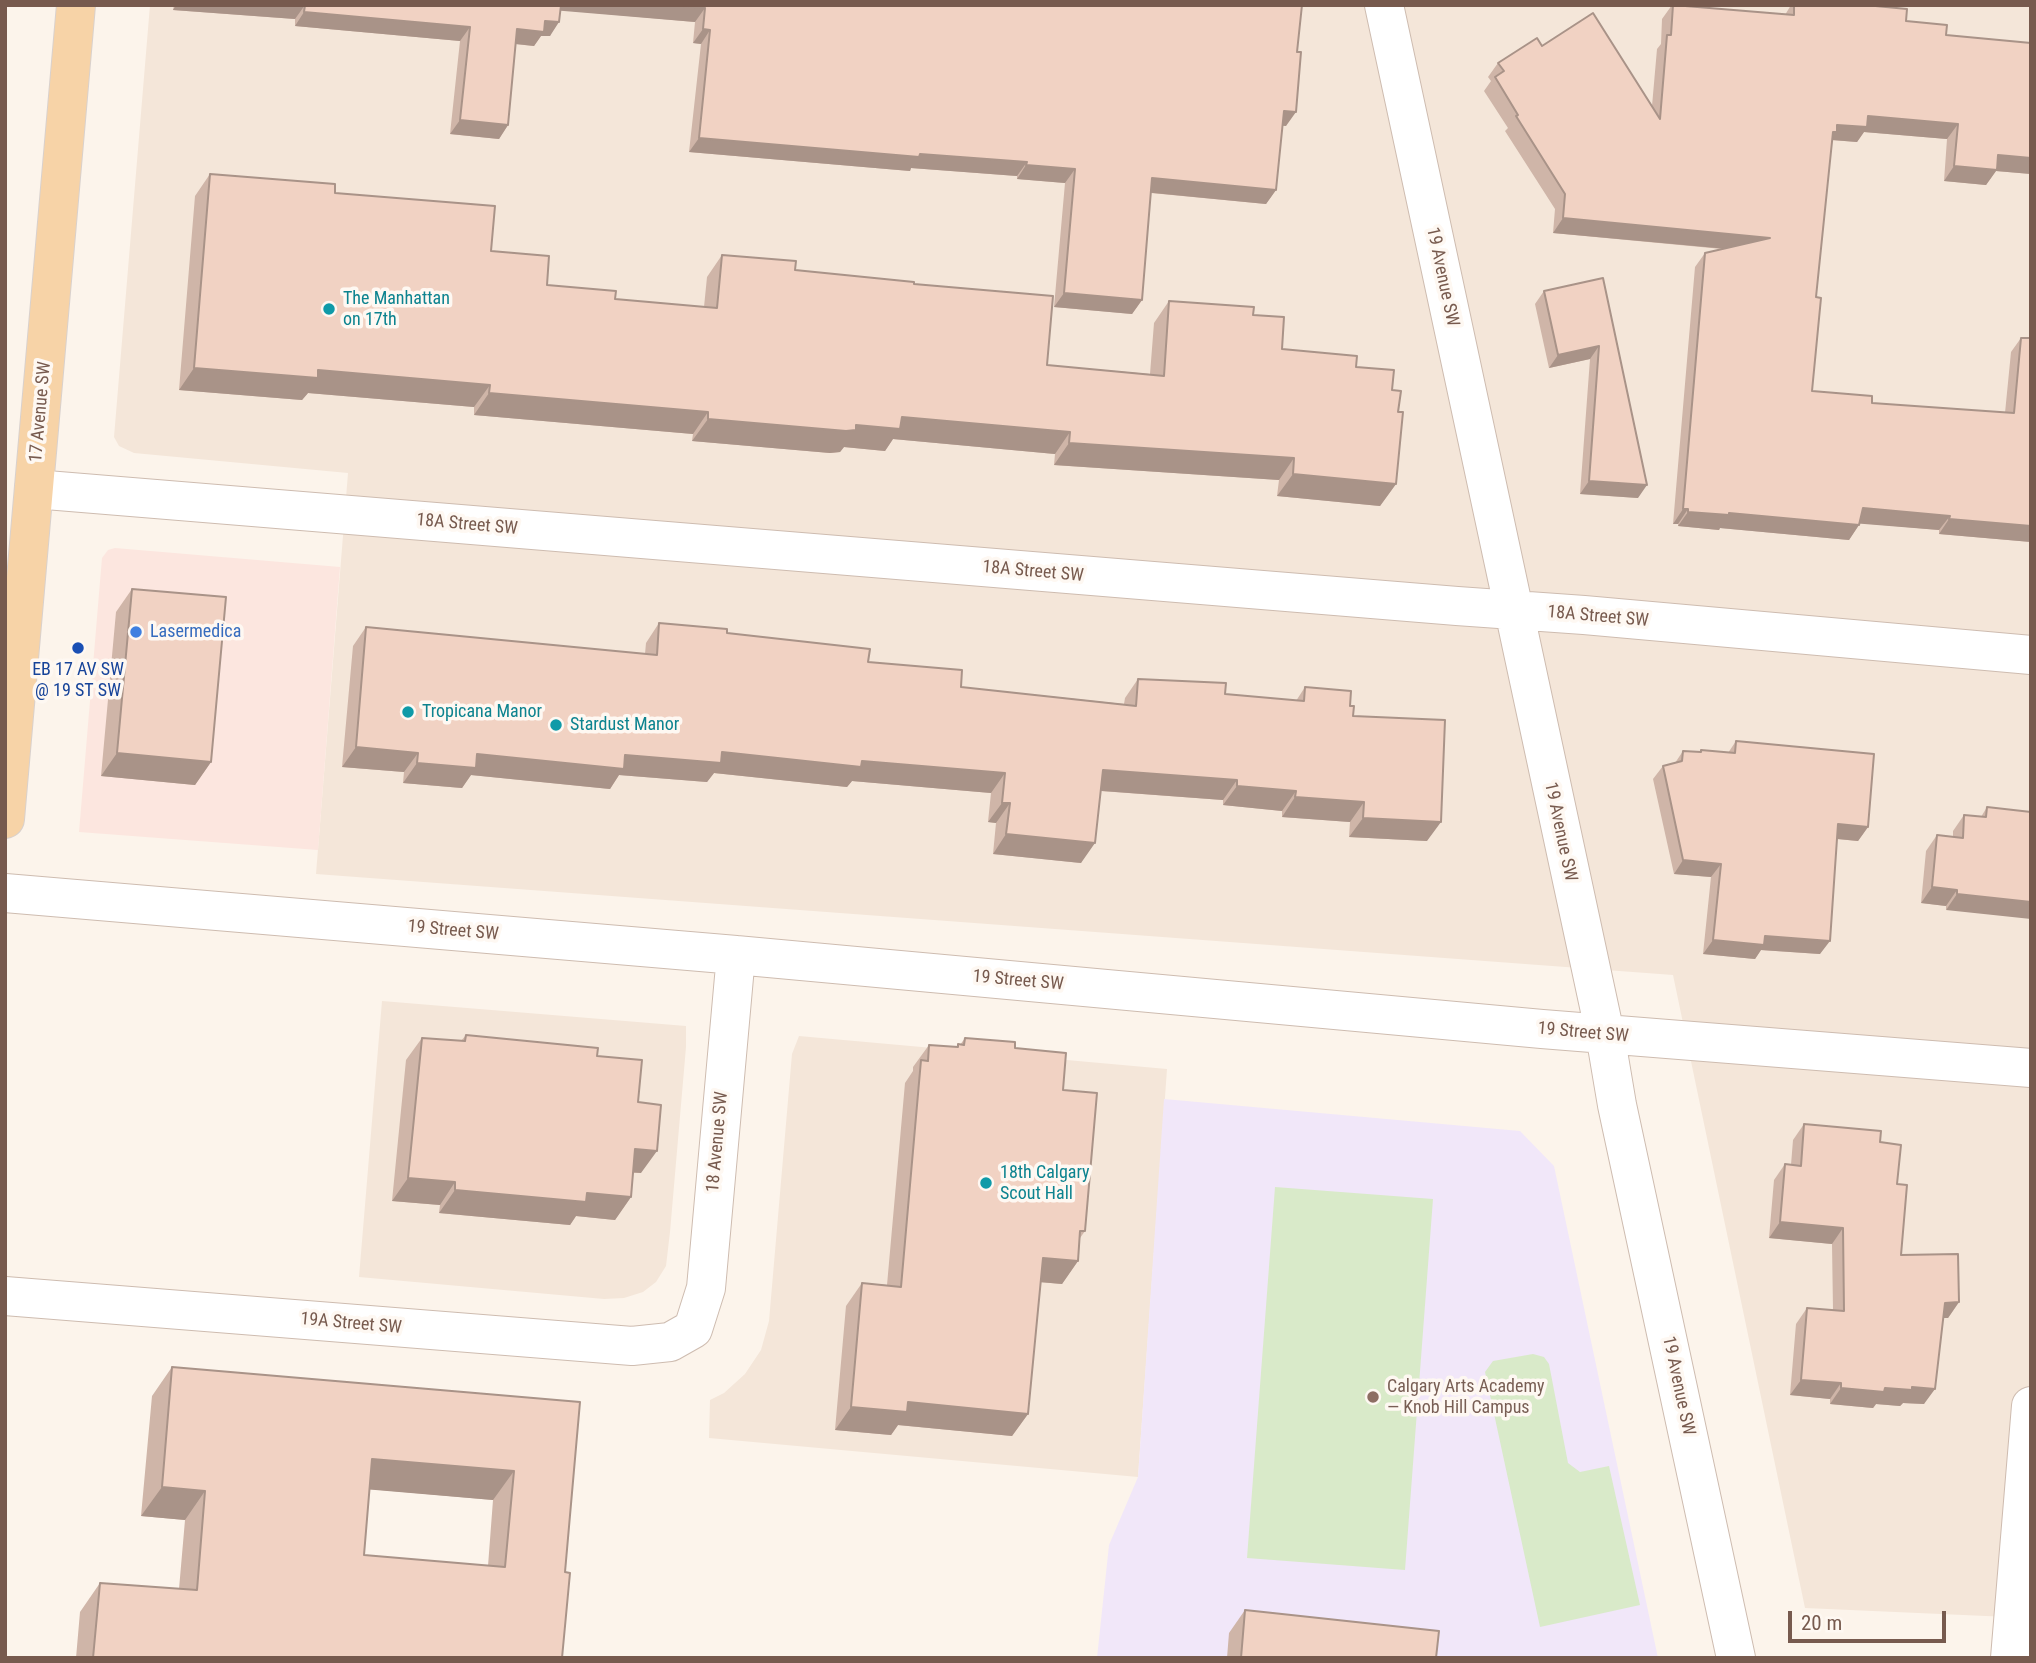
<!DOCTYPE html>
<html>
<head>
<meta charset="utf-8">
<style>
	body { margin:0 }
	#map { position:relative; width:2036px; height:1663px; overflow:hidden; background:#fcf4eb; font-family:"Roboto Condensed",sans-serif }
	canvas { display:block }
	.frame { position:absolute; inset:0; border:7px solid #775a4e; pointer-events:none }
	.scale { position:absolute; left:1788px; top:1611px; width:158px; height:32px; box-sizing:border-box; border:4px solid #775a4e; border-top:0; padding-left:9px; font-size:21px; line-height:24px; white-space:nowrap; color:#775a4e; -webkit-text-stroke:5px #fef8f2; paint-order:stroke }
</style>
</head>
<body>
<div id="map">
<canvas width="2036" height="1663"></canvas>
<div class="frame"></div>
<div class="scale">20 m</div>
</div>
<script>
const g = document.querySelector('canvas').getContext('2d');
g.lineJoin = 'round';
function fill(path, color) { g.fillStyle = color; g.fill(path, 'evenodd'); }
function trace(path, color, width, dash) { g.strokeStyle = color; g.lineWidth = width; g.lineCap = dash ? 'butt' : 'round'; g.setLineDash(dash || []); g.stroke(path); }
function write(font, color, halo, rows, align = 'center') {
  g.font = font + ' "Roboto Condensed",sans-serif'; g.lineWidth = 7; g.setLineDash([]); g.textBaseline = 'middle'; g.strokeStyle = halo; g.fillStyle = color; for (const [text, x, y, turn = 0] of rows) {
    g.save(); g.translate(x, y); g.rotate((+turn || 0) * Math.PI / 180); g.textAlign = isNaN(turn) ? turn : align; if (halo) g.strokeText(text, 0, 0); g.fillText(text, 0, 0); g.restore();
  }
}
fill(new Path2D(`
	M150,5H2031V1618L1805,1608L1673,975L316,874L348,473L134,453L119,446L114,437Z
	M382,1001L686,1026V1047L670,1232L666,1266L656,1282L643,1292L624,1298L604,1299L359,1277Z
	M799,1036L1167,1069L1138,1477L709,1438L710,1400L724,1393L745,1374L761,1350L769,1321L792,1054Z`), '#f4e6d9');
fill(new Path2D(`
	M115,548L340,567L318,850L79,832L102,558L108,550Z`), '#fce6df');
fill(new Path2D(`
	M1164,1099L1520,1131L1554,1166L1658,1658H1097L1109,1545L1138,1477Z`), '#f1e7f9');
fill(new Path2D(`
	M1275,1187L1433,1199L1405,1570L1247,1558Z
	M1533,1354L1544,1357L1549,1364L1568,1463L1580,1472L1609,1466L1640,1605L1540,1627L1485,1372L1493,1361Z`), '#d9eac9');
const minor = new Path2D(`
	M1384,5L1605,1034L1617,1105L1736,1658
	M34,489L1457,606L1584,615L2031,655
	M5,893L736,955L1542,1029L2031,1068
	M5,1296L632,1346L670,1342L693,1329L706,1288L736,955
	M2010,1658L2031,1406`);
const major = new Path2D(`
	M5,819L76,5`);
trace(minor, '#cebcb0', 40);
trace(major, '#d9d1cd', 40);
trace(minor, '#fff', 38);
trace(major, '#f7d3a7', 38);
fill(new Path2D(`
	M174,5H1302L1286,126L1282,125L1276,190L1266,204L1151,193L1142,300L1132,314L1054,307L1065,183L1017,179V176L911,168L910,171L689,152L701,44L693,43L695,22L561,10L550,36H541L534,46L515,44L508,125L499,139L450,134L460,41L295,26V19L173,10Z
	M1672,5L1785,15L1791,5H1865L1946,35L2031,43V174L1996,171L1986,185L1944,181L1947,139L1864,132L1857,142L1832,140L1816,297L1812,391L1872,403L2005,413L2011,352L2021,338L2031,542L1939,534V530L1860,523L1849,540L1720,528L1719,530L1678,526V524H1673L1695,267L1705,253L1722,249L1553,233L1555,209L1505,131L1508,128L1484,91L1491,81L1488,77L1498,63L1542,46L1652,106L1657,49L1661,44L1662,19Z
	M210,174L335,193L491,251L547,285L615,299L704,307L707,277L722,255L795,270L914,284L1047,365L1150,374L1154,323L1169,301L1253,315L1282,349L1356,367L1392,390L1398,412L1396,484L1380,506L1277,496L1279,480L1054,465L1055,454L893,439L885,451L844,447L840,452L830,453L692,441L693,434L474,415V407L308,393L302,400L179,390L195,196Z
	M1603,278L1638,498L1580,494L1590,359L1549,368L1535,304L1544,291Z
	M132,589L211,762L195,785L101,776L116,612Z
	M659,623L727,633L868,662L961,687L1124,704L1125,698L1138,679L1225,694L1296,701L1305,687L1350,706L1353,716L1427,841L1349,837L1350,822L1282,817V811L1223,805V800L1101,791L1081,863L993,854L996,823L988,822L991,793L852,781L847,787L714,773L707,782L619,775L610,789L471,775L462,788L403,783L404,772L342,767L353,646L366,627L645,654L646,643Z
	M1736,741L1868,827L1858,841L1837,839L1820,954L1761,950L1755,959L1703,954L1711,877L1674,874L1653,779L1663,766L1675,763L1683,751L1699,752L1701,750L1728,753Z
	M1987,807L2031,812L1946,910V906L1921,903L1926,851L1937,835L1953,837V831L1964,815L1981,817Z
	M466,1035L597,1056L638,1102L641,1173H633L631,1197L615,1220L576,1216L570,1225L439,1213L440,1205L392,1201L406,1060L422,1038L461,1041Z
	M965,1038L1015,1048L1063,1090L1085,1231L1080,1238L1078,1261L1062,1284L1040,1282L1028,1414L1012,1436L898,1425L891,1435L835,1430L846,1306L862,1283L887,1285L905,1083L913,1071V1067L929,1045L956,1047L958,1044L960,1045Z
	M1804,1124L1880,1142L1897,1184L1901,1255L1959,1302L1948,1318H1943L1924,1404L1903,1403L1900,1406L1876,1404L1873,1408L1830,1404V1399L1790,1395L1796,1324L1807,1308L1833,1310L1832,1244L1769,1238L1774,1180L1785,1164L1791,1165L1793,1140Z
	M172,1367L580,1402L565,1572L562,1658H76L80,1612L100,1583L179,1589L185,1520L141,1516L152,1396ZM369,1489L493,1500L488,1566L364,1555Z
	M1245,1610L1436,1658H1227L1229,1633Z`), '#cfb5a8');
fill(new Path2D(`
	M176,5H305L295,19L173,10Z
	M555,5H672L705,8L695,22L552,10Z
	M304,12L470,27L460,41L295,26Z
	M545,21L559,22L550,36H541L534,46L507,43L517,29Z
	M703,29L710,30L701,44L693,43Z
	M1284,111L1296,112L1286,126L1274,125Z
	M1868,116L1958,124L1947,139L1864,132L1857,142L1832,140L1827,147L1837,125Z
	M460,120L508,125L499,139L450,134Z
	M699,138L1027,162L1017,176L911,168L910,171L689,152Z
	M1998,155L2031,158V174L1996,171L1986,185L1944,181L1954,166Z
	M1026,165L1075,169L1065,183L1017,179Z
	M1152,178L1276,190L1266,204L1143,192Z
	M1563,218L1770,238L1760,252L1553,233Z
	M1064,293L1142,300L1132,314L1054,307Z
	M1599,346L1590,359L1549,368L1558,355Z
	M194,368L318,370L490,385L474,407L308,393L302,400L179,390Z
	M489,393L708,412L693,434L474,415Z
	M902,417L1070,432L1055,454L893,439L885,451L844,447L840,452L830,453L692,441L708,419Z
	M1069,443L1294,458L1279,480L1054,465Z
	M1293,474L1396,484L1380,506L1277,496Z
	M1589,481L1647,485L1638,498L1580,494Z
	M1863,508L1950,516L1939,530L1852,523Z
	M1683,509H1688L1678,524H1673Z
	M1688,512L1729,513L1859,525L1849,540L1720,528L1719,530L1678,526Z
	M1949,519L2031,526V542L1939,534Z
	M356,747L418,753L404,772L342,767Z
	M722,752L862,761L1005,773L991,793L852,781L847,787L714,773L707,782L619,775L610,789L471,775L462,788L403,783L417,763L477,754L625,755Z
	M117,753L211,762L195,785L101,776Z
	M1103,770L1237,780L1223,800L1089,790Z
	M1237,786L1296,791L1282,811L1223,805Z
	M1295,797L1364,802L1350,822L1282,817Z
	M1002,803H1010L996,823L988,822Z
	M1363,818L1441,822L1427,841L1349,837Z
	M1838,824L1868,827L1858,841L1828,838Z
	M1006,834L1095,843L1081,863L993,854Z
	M1683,860L1721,864L1711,877L1674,874Z
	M1932,887L1957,890L1946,906L1921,903Z
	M1957,894L2031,902V919L1946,910Z
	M1765,936L1830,941L1820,954L1761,950L1755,959L1703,954L1713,940Z
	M635,1149L657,1151L641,1173L619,1171Z
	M408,1178L455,1182L440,1205L392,1201Z
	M455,1190L587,1193L631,1197L615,1220L576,1216L570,1225L439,1213Z
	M1780,1222L1843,1228L1832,1244L1769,1238Z
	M1043,1258L1078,1261L1062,1284L1027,1281Z
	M1959,1302L1948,1318H1934L1945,1303Z
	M1801,1380L1841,1383L1830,1399L1790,1395Z
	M1912,1387L1935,1389L1924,1404L1903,1403L1900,1406L1876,1404L1873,1408L1830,1404L1841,1388H1885Z
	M908,1402L1028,1414L1012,1436L898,1425L891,1435L835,1430L851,1407Z
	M372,1459L514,1471L493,1500L352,1488Z
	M162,1487L205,1491L185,1520L141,1516Z`), '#a99388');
const building = new Path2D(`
	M303,5H561L559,22L545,21L544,32L517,29L508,125L460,120L470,27L304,12L305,5Z
	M672,5H1302L1297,52H1301L1296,112L1284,111L1276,190L1152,178L1142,300L1064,293L1075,169L1026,165L1027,162L920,154L919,157L699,138L710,30L703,29L705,8Z
	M1673,5L1794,15V5H1865L1907,9L1906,21L1947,25L1946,35L2031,43V158L1998,155L1997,170L1954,166L1958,124L1868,116L1867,127L1837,125V132H1833L1816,297L1821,298L1812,391L1872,396V403L2014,413L2021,338H2031V526L1949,519L1950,516L1863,508L1859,525L1729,513V515L1688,512V509H1683L1705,253L1770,238L1563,218L1565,194L1516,116L1518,115L1495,77L1504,71L1498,63L1537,38L1542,46L1593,13L1660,119L1667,35H1671Z
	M210,174L335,184V193L495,206L491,251L549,256L547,285L616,291L615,299L717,308L722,255L796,261L795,270L914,282V284L1053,296L1047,365L1164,376L1169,301L1254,307L1253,315L1284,317L1282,349L1357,356L1356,367L1394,370L1392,390L1401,391L1398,412H1403L1396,484L1293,474L1294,458L1069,443L1070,432L902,417L900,429L856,425V430L846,431L708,419V412L489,393L490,385L318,370V378L194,368Z
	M1603,278L1647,485L1589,481L1599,346L1558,355L1544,291Z
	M132,589L226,597L211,762L117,753Z
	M659,623L727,629V633L870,649L868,662L962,670L961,687L1136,706L1138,679L1226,683L1225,694L1304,701L1305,687L1351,691L1350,706H1354L1353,716L1445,720L1441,822L1363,818L1364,802L1295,797L1296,791L1237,786V780L1103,770L1095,843L1006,834L1010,803H1002L1005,773L862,761L861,767L722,752L721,763L625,755L624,769L477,754L476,768L417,763L418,753L356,747L366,627L657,655Z
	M1736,741L1874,754L1868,827L1838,824L1830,941L1765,936L1764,945L1713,940L1721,864L1683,860L1663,766L1682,761L1683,751L1701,752V750L1735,753Z
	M1987,807L2031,812V902L1957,894V890L1932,887L1937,835L1963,838L1964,815L1986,817Z
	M466,1035L598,1048L597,1056L642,1060L638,1102L661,1105L657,1151L635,1149L631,1197L587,1193L586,1202L455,1190V1182L408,1178L422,1038L465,1041Z
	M965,1038L1015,1042V1048L1066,1053L1063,1090L1097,1093L1085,1231H1080L1078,1261L1043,1258L1028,1414L908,1402L907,1412L851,1407L862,1283L901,1287L921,1060L928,1061L929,1045L958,1047V1044L964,1045Z
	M1804,1124L1881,1131L1880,1142L1901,1145L1897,1184L1907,1185L1901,1255L1958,1254L1959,1302L1945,1303L1935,1389L1912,1387V1390L1885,1388L1884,1392L1841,1388V1383L1801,1380L1807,1308L1844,1311L1843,1228L1780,1222L1785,1164L1801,1166Z
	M172,1367L580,1402L565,1572L570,1573L562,1658H93L100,1583L197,1590L205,1491L162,1487ZM372,1459L514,1471L505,1567L364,1555Z
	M1245,1610L1439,1631L1436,1658H1241Z`);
fill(building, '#f1d2c3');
trace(building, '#a99388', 2);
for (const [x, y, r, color] of [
	[329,309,7,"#0f9aa8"],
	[136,632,7,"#3f7fe0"],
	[78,648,7,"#1a4fb4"],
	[408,712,7,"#0f9aa8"],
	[556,725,7,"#0f9aa8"],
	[986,1183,7,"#0f9aa8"],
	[1373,1397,7,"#8d6e63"]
]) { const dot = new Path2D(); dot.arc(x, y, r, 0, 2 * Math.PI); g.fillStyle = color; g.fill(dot); trace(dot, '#fef8f2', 2.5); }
write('18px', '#775a4e', '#fef8f2', [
	["19 Avenue SW",1442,277,78],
	["17 Avenue SW",41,412,-85],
	["18A Street SW",467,525,5],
	["18A Street SW",1033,572,5],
	["18A Street SW",1598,617,5],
	["19 Avenue SW",1560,832,78],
	["19 Street SW",453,931,5],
	["19 Street SW",1018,981,5],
	["19 Street SW",1583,1033,5],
	["18 Avenue SW",718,1142,-85],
	["19A Street SW",351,1324,5],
	["19 Avenue SW",1678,1386,78]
]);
write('18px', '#0d838f', '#fef8f2', [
	["The Manhattan",343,299],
	["on 17th",343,320],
	["Tropicana Manor",422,712],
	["Stardust Manor",570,725],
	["18th Calgary",1000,1173],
	["Scout Hall",1000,1194]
], 'left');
write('18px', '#366cbe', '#fef8f2', [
	["Lasermedica",150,632]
], 'left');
write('18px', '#164399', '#fef8f2', [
	["EB 17 AV SW",78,670],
	["@ 19 ST SW",78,691]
]);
write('18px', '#785e54', '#fef8f2', [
	["Calgary Arts Academy",1387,1387],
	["— Knob Hill Campus",1387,1408]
], 'left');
</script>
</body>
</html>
